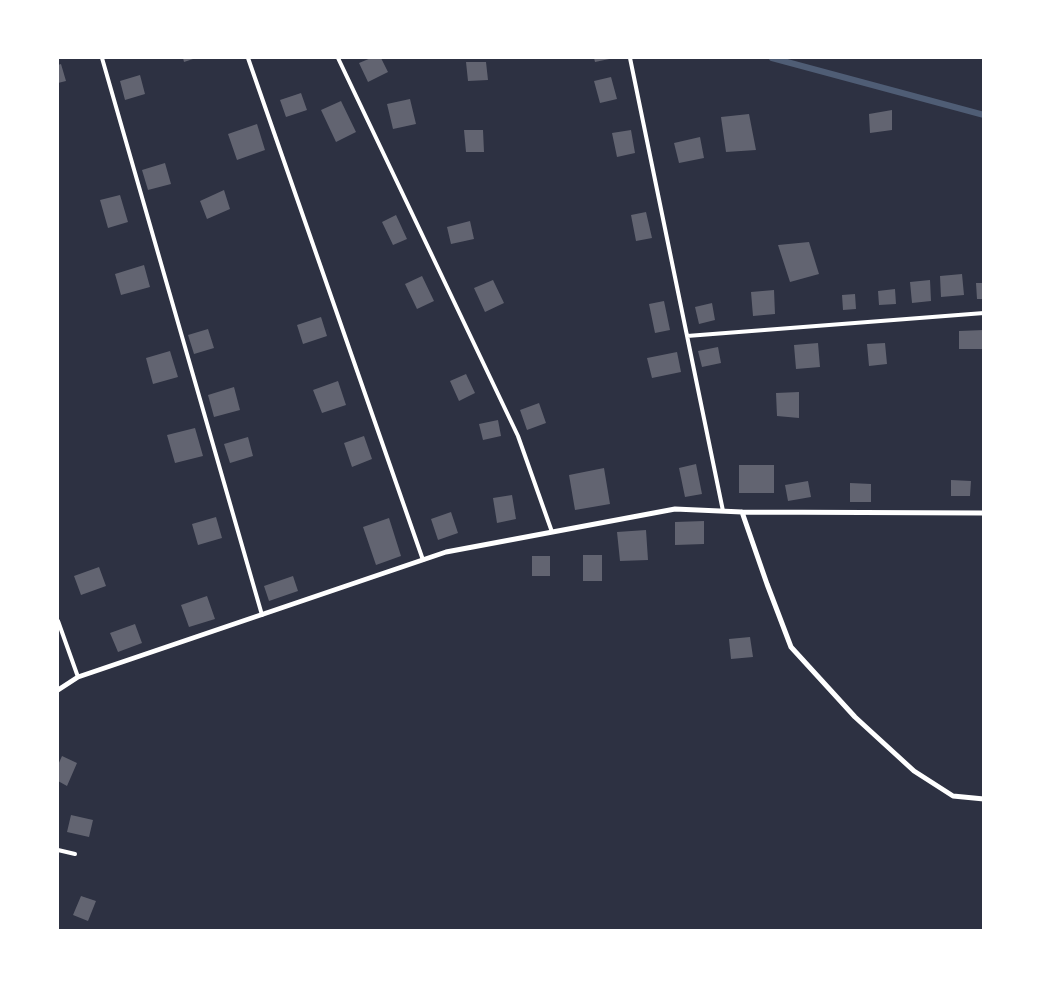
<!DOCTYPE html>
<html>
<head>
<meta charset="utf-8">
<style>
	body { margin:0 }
	#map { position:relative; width:1041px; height:988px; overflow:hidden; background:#2d3142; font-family:Manrope,sans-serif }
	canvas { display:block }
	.frame { position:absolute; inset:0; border:59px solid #fff; pointer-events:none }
</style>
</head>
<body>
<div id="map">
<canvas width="1041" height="988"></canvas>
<div class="frame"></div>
</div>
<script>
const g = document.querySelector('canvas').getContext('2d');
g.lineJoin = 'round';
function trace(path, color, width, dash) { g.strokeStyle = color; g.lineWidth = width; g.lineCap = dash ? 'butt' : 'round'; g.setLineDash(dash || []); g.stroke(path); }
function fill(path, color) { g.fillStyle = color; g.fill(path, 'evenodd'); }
trace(new Path2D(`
	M772,58L984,115`), '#4f5d75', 6);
fill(new Path2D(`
	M183,58H196L184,62Z
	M371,58H381L388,72L368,82L359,63Z
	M594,58H614L595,62Z
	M466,62H486L488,80L468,81Z
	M61,64L66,81L58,83V65Z
	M140,75L145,94L125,100L120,81Z
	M611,77L617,99L600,103L594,81Z
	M301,93L307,110L286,117L280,100Z
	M410,99L416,124L393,129L387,104Z
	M341,101L356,132L336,142L321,110Z
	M892,110V130L870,133L869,114Z
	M749,114L756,150L726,152L721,117Z
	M257,124L265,150L237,160L228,134Z
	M464,130H483L484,152H466Z
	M631,130L635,153L617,157L612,133Z
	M700,137L704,158L679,163L674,143Z
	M165,163L171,184L148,190L142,170Z
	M224,190L230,209L207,219L200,201Z
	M120,195L128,222L108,228L100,200Z
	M646,212L652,238L636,241L631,215Z
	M396,215L407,239L393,245L382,222Z
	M470,221L474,239L451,244L447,227Z
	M809,242L819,274L790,282L778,245Z
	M144,265L150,287L121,295L115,274Z
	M962,274L964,295L941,297L940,276Z
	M422,276L434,301L417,309L405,284Z
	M493,280L504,303L485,312L474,288Z
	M930,280L931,301L912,303L910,282Z
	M976,283H984V299H977Z
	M895,289L896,304L879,305L878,291Z
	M774,290L775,314L753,316L751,292Z
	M855,294L856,309L843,310L842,295Z
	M664,301L670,330L655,333L649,304Z
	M712,303L715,320L699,324L695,307Z
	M321,317L327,336L303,344L297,325Z
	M208,329L214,348L194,354L188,335Z
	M984,330V349H959V331Z
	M818,343L820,367L796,369L794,345Z
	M885,343L887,364L869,366L867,344Z
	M718,347L721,363L702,367L698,351Z
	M170,351L178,377L153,384L146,358Z
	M677,352L681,372L652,378L647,358Z
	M466,374L475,393L459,401L450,381Z
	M338,381L346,405L322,413L313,390Z
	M234,387L240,410L214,417L208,395Z
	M799,392V418L777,416L776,393Z
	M539,403L546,423L527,430L520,410Z
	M498,420L501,436L483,440L479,424Z
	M195,428L203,456L175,463L167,435Z
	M364,436L372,459L352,467L344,443Z
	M248,437L253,456L230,463L224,444Z
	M696,464L702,494L685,497L679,468Z
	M739,465H774V493H739Z
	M604,468L610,504L575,510L569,475Z
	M951,480L971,481L970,496H951Z
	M808,481L811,497L788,501L785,485Z
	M850,483L871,484V502H850Z
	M512,495L516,519L497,523L493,498Z
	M451,512L458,533L438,540L431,519Z
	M216,517L222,538L198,545L192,524Z
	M389,518L401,556L376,565L363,527Z
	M704,521V544L675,545V522Z
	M646,530L648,560L620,561L617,532Z
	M583,555H602V581H583Z
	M532,556H550V576H532Z
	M99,567L106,586L81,595L74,576Z
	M293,576L298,591L269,601L264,586Z
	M207,596L215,619L189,627L181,605Z
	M135,624L142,643L118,652L110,633Z
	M750,637L753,657L731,659L729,639Z
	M62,756L77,763L67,786L58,781V765Z
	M71,815L93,820L89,837L67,832Z
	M81,896L96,901L88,921L73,915Z`), '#626471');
trace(new Path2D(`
	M102,58L262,615
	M248,58L423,560
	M338,58L518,436L552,532
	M630,58L723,511
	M687,336L984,313
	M58,621L78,677
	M58,850L75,854`), '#fff', 4);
trace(new Path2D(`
	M742,512L767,584L791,647L855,717L914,771L953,796L984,799
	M58,690L78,677L446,552L675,509L742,512L984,513`), '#fff', 5);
</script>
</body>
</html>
